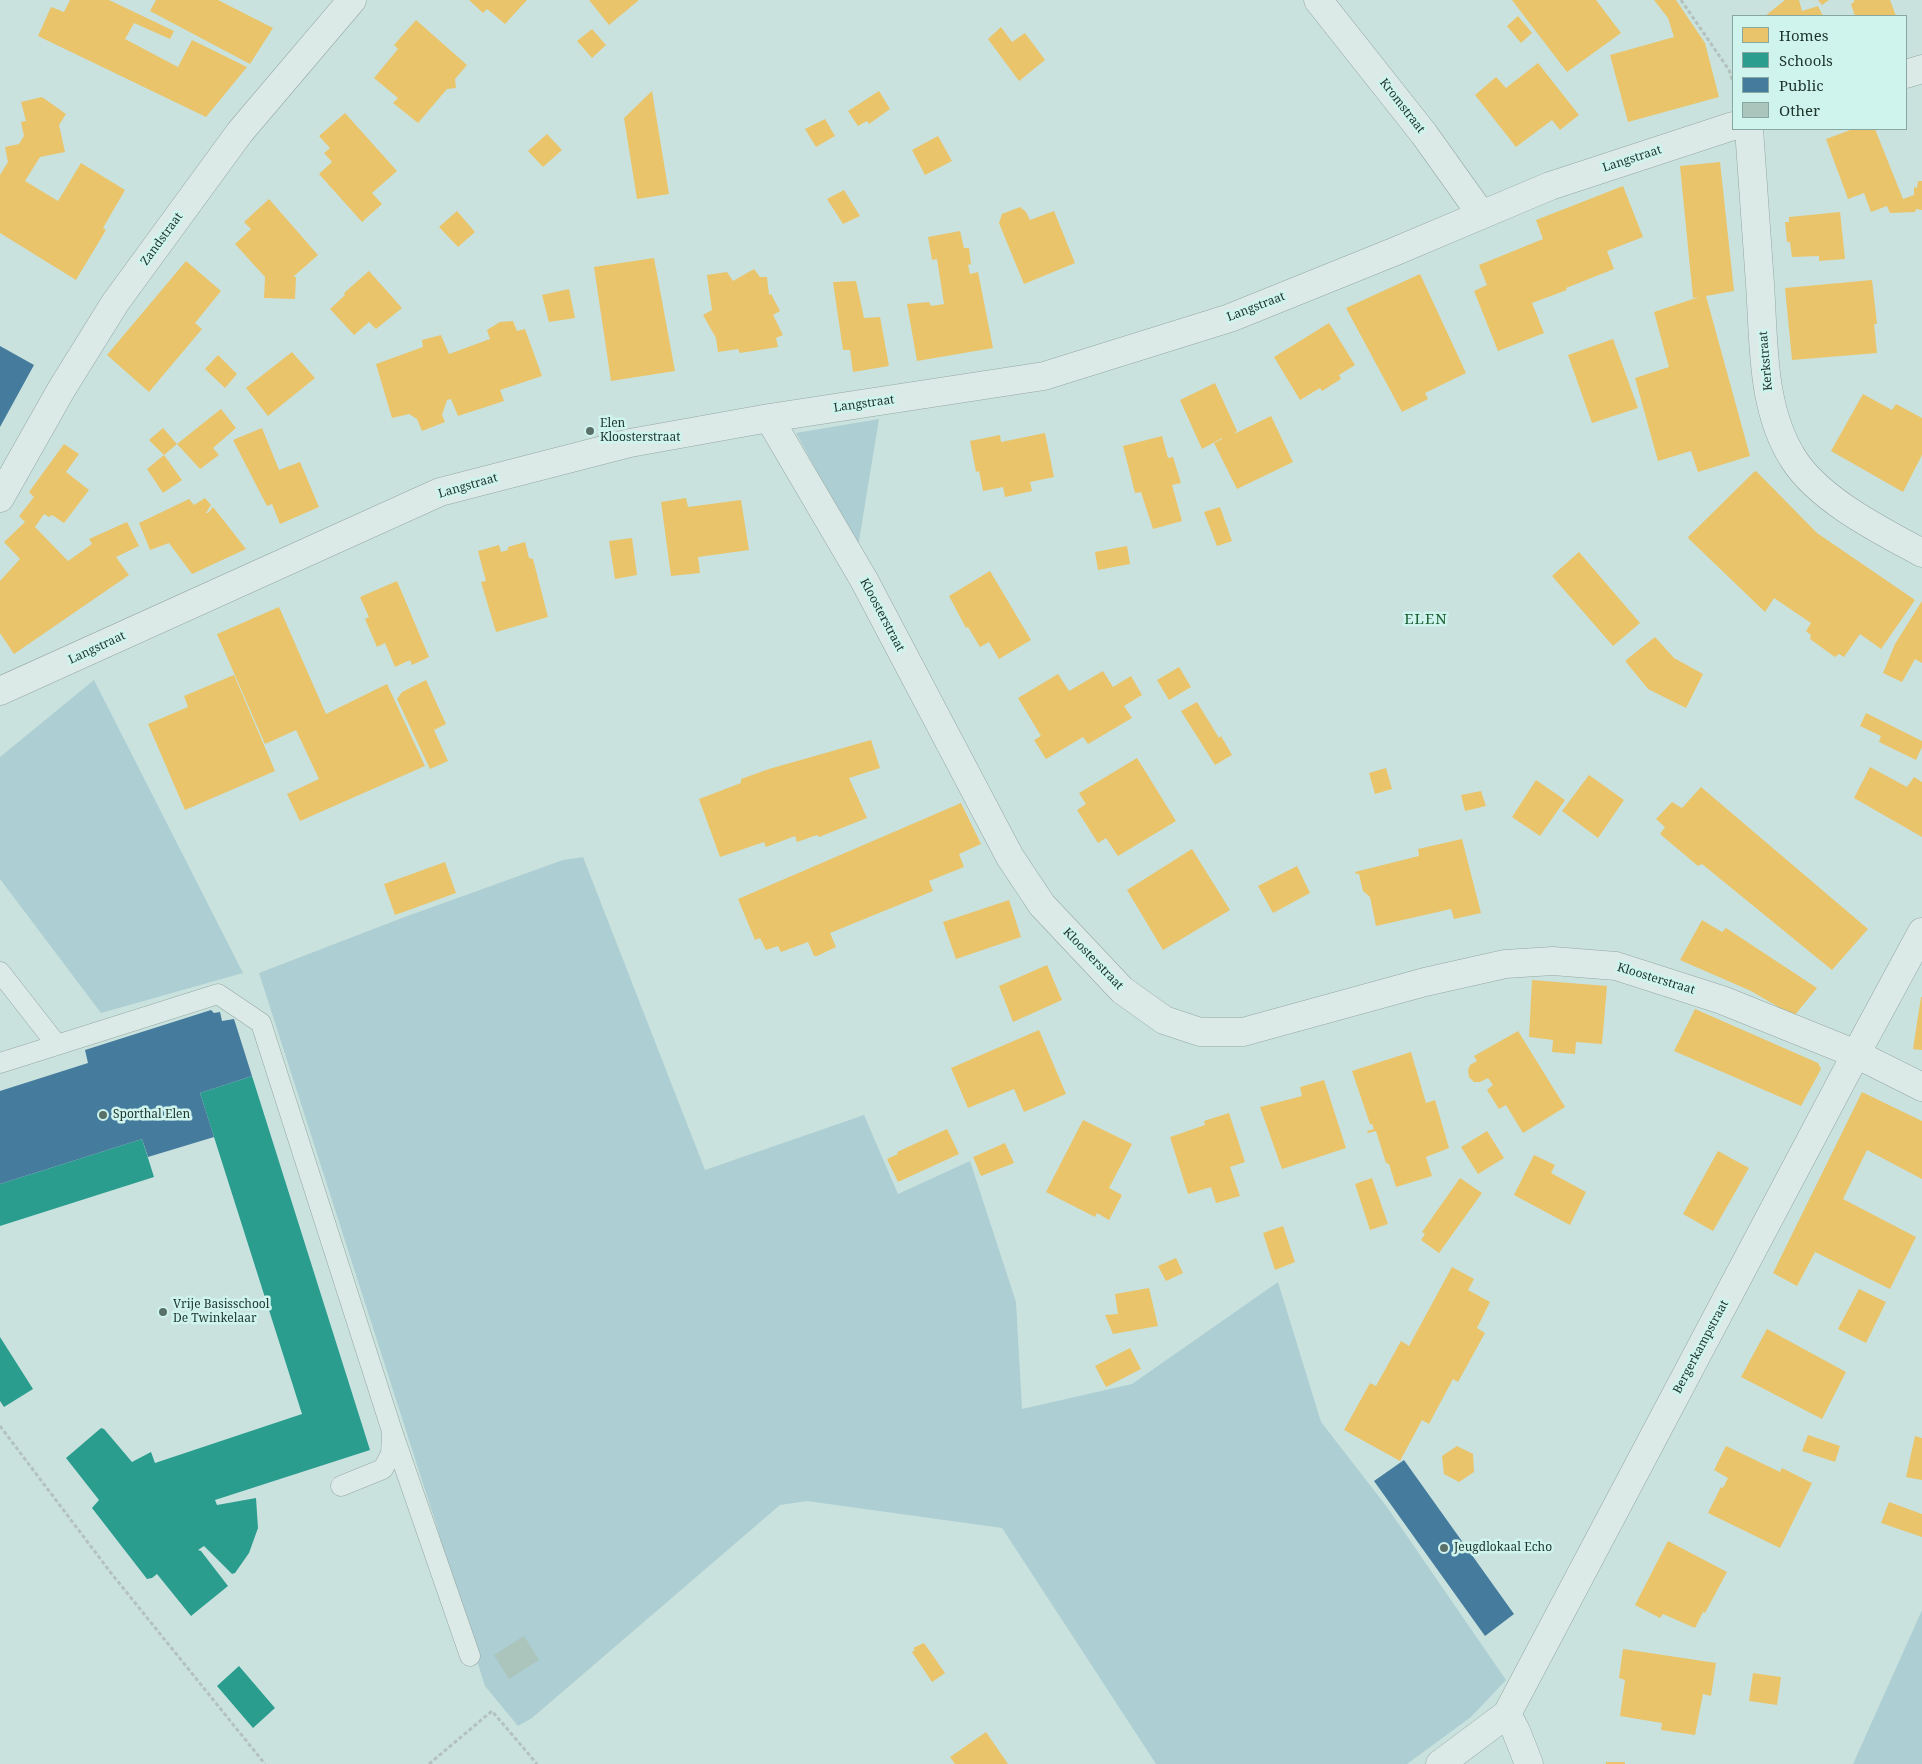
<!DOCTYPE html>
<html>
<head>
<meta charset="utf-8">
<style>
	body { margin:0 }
	#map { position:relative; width:1922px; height:1764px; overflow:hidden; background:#cae2de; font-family:"Noto Serif",serif }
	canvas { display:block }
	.legend { position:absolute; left:1732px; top:15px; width:175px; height:115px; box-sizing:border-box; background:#cff4ee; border:1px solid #88a7a0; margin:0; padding:6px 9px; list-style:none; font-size:15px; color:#1d342b }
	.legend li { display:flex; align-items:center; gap:10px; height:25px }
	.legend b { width:25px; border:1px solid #88a7a0 }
</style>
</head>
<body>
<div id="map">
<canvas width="1922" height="1764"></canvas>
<ul class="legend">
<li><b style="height:14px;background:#e9c46a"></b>Homes</li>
<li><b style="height:14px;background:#2a9d8f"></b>Schools</li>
<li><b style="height:14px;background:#457b9d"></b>Public</li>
<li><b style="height:14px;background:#abc5bc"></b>Other</li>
</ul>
</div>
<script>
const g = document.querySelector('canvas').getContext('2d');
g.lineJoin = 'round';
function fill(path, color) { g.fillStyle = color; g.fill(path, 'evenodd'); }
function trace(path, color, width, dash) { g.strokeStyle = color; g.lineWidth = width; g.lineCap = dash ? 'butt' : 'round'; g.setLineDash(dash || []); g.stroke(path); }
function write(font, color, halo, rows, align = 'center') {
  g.font = font + ' "Noto Serif",serif'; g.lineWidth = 5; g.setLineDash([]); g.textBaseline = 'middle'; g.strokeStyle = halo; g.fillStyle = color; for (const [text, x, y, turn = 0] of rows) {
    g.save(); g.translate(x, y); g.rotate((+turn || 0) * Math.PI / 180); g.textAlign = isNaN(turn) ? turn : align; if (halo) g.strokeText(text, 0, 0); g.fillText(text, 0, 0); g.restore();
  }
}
fill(new Path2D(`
	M879,419L858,547L796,433Z
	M94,680L243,973L101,1013L0,879V757Z
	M583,857L705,1170L864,1115L898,1194L970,1161L1016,1302L1022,1409L1132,1384L1278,1282L1321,1422L1387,1507L1506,1680L1471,1717L1407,1764H1156L1002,1528L807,1501L780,1505L532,1718L518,1726L485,1686L465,1623L436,1524L259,973L402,918L563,860Z
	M1922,1610V1764H1853Z`), '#adced3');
fill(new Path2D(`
	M70,0H109L174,31L170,39L134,23L125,39L178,67L192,40L247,67L206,117L38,36L51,7L64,12Z
	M156,0H218L273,28L250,64L150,11Z
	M469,0H527L505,24L492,13L487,9L483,13Z
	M589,0H639L609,25Z
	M1512,0H1596L1621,33L1567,72Z
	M1654,0H1676L1705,43L1719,97L1628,122L1610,55L1674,37L1668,18Z
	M1785,0H1799L1802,11L1818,6L1823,16H1765Z
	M1818,0H1829L1822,5Z
	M1854,0H1890L1896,16H1855L1851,4L1854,2Z
	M1518,16L1532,33L1521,43L1507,26Z
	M416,20L467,65L455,79L456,88L447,89L418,123L393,103L398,98L374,78L398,49L394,45Z
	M1001,27L1012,42L1025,33L1045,60L1019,81L988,39Z
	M592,29L606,45L592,58L577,41Z
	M1538,63L1579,115L1560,130L1552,120L1516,147L1475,95L1496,77L1506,88Z
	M652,91L669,194L637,199L624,118Z
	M879,91L890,109L869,124L867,121L858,126L848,111Z
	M42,97L66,114L59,125L65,152L40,157L25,181L58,201L81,163L125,190L103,228L106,230L76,280L0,233V175L8,162L5,147L19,144L24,136L21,122L26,121L21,102Z
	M345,113L397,171L372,193L382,204L362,222L319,174L332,162L324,153L330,148L319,136Z
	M825,119L835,136L816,147L805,129Z
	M1853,129H1875L1903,199L1914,195V187L1917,188L1918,181H1922V210L1916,209L1915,212L1890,213L1887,206L1871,212L1864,193L1848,199L1826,139Z
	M547,134L562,150L543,167L528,151Z
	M938,136L952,161L925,175L912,150Z
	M1720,162L1734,291L1706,296L1750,456L1698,472L1691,451L1658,461L1635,378L1669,367L1654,312L1699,297L1693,298L1680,166Z
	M1623,186L1643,237L1607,251L1614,269L1566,288L1567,290L1532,303L1544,333L1498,351L1474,291L1487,285L1479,265L1543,239L1536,220Z
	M844,190L860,216L843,224L827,199Z
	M269,199L318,255L293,277H296L295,299L264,298L265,277L235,244L251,229L244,222Z
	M1020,207L1026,212L1030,220L1054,211L1075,263L1024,284L999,223L1002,214Z
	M457,211L475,232L458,247L439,227Z
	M1840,212L1845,259L1819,261V256L1792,257L1790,242H1787L1785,222H1789V217Z
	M960,231L964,248H969L971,264L968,265L970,274L978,272L993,348L917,361L907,304L929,302L931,306L944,304L937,259L932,260L928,237Z
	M654,258L675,371L611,381L594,267Z
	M186,261L221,291L195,323L202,329L149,392L107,355Z
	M754,269L760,277H767L769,295L771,294L780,311L773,315L783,335L776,338L778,347L740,353L738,349L718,352L716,338L703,315L712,310L707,275L727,272L733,281Z
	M369,271L402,308L376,329L369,322L354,335L330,309L345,295L344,293Z
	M1420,274L1466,373L1425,393L1428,399L1402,412L1346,308Z
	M1872,280L1877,324H1874L1877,353L1792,360L1785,288Z
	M856,281L864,318L880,317L889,366L853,372L850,350H843L833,282Z
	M569,289L575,318L549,322L542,295Z
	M513,321L517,331L525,329L542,376L500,390L504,401L458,416L451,399L447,400L442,415L445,422L422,431L417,419L409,414L392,418L376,364L423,347L422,340L441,335L449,354L490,339L487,330L500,322Z
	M1329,323L1355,365L1339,375L1341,379L1322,391L1320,388L1300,400L1274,357Z
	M1613,339L1638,408L1592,423L1568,355Z
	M292,352L315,378L268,416L246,388Z
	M218,355L237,374L225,388L205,369Z
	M1215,383L1237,431L1234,434L1271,416L1293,462L1237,489L1214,443L1222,439V438L1202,449L1180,400Z
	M1863,394L1892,410L1896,404L1922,418V455L1903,492L1831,451Z
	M221,409L236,428L213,448L219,455L200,469L177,444L164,455L149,440L163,428L177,444Z
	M262,428L279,470L300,462L319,507L280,524L272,504L267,506L233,440Z
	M1045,433L1054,477L1030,482L1032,491L1005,497L1003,487L983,491L979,471L976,472L970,441L1000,435L1001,442Z
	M1162,436L1168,458L1173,457L1181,483L1172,485L1182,521L1153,529L1141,492L1135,493L1123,446Z
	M64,444L79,454L66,472L89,490L64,523L52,515L49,517L44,514L35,527L68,561L92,544L89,539L127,522L139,546L116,557L129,575L14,654L0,633V581L20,559L4,542L25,522L19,516L34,497L29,492Z
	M164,455L182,480L163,493L147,469Z
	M1755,471L1757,472L1817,533L1915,600L1881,649L1860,634L1844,657L1839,654L1835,657L1810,639L1811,635L1806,631L1811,623L1774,598L1765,612L1689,539L1688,537Z
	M205,498L211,505L206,513H208L213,507L246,549L192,574L169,543L150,550L139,523L189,499L194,505Z
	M686,498L688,507L741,500L749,550L698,557L700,573L671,576L661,502Z
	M1220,507L1232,541L1217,546L1204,512Z
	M632,538L637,575L615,579L609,541Z
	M525,542L529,558L533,559L548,617L496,632L481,582L486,581L478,551L499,545L501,552L508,550V547Z
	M1127,546L1130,564L1098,570L1095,552Z
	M1579,552L1640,623L1613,646L1552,576Z
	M990,571L1031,640L999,659L989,642L980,647L968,627L966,628L949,596Z
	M397,581L429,657L412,665L410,660L395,667L385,643L377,647L365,619L369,617L360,597Z
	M1922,601V663L1915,659L1902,682L1883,673L1895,644Z
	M279,607L326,714L387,684L425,766L300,821L287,794L319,779L296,730L265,744L217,634Z
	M1655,637L1674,658L1703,674L1686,708L1648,689L1626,662V660Z
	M1179,667L1191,687L1169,700L1157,680Z
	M1103,671L1113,687L1131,676L1142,695L1124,706L1132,718L1088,744L1083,737L1046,759L1034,740L1041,736L1018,698L1058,674L1069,691Z
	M234,675L275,771L185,810L148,724L188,707L184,696Z
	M426,680L446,724L434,730L448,761L430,769L397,699L402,692Z
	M1197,702L1219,738L1221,736L1232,755L1215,765L1181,711Z
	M1866,713L1922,741V747L1916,760L1879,742L1881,736L1860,726Z
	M871,740L880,768L849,778L867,818L819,837L817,835L797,842L795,836L766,847L764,842L720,857L699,799L741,783V779L769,769Z
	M1137,758L1176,821L1118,856L1106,838L1098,843L1077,810L1086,804L1079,793Z
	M1870,767L1907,787L1914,777L1922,782V837L1854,798Z
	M1386,768L1392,789L1375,794L1369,773Z
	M1589,775L1624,800L1598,838L1562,811Z
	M1536,780L1565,800L1540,836L1512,817Z
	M1701,787L1868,929L1832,970L1702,864L1698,866L1660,834L1665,827L1656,819L1672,802L1682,808Z
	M1481,791L1486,806L1465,811L1461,795Z
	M961,803L981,844L959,854L964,867L929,881L933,891L830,933L836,947L817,956H814L808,942L781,952L778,946L766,950L760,938L755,940L738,899Z
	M1462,839L1481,913L1454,919L1451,909L1376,926L1370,897L1363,891L1359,874H1356L1355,872L1419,856L1418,849Z
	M1192,849L1230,910L1163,950L1127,890Z
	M445,862L456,893L395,915L384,884Z
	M1297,866L1310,893L1273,913L1258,886Z
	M1009,900L1021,937L956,959L943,922Z
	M1702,920L1722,932L1726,928L1817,988L1794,1016L1751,991L1680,960Z
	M1047,965L1062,1000L1013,1022L999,986Z
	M1532,980L1607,986L1602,1044L1576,1042L1575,1054L1552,1052L1553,1040L1529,1037Z
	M1921,997H1922V1050L1913,1049Z
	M1695,1009L1818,1063L1821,1069L1801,1106L1674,1051Z
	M1039,1030L1066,1094L1024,1112L1014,1089L968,1108L951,1068Z
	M1518,1031L1565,1107L1523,1133L1506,1105L1499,1109L1487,1090L1493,1085L1488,1078L1480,1082H1474L1469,1077L1468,1070L1470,1065L1477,1061L1474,1056Z
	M1411,1052L1426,1103L1435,1100L1449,1148L1426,1157L1432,1176L1396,1187L1389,1164L1386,1163L1376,1131L1368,1133L1367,1131L1374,1129L1372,1124H1370L1352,1071Z
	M1324,1080L1346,1148L1282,1169L1260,1107L1302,1096L1300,1087Z
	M1862,1092L1922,1121V1179L1867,1150L1843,1199L1916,1237L1890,1289L1815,1252L1797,1286L1773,1273Z
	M1229,1113L1245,1162L1230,1167L1240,1196L1216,1203L1211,1187L1188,1194L1170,1137L1205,1125L1204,1121Z
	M1083,1120L1132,1144L1109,1188L1122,1195L1109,1220L1097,1213L1095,1217L1046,1192Z
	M947,1129L959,1154L898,1182L887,1159L898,1154L897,1152Z
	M1487,1131L1504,1158L1478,1174L1461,1147Z
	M1005,1143L1014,1163L981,1176L973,1157Z
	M1718,1151L1749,1168L1713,1231L1683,1214Z
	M1534,1155L1555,1165L1551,1173L1586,1192L1570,1225L1514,1195Z
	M1372,1178L1388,1224L1370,1230L1355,1184Z
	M1460,1178L1482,1193L1439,1253L1421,1240L1425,1234L1422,1232Z
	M1283,1226L1295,1262L1275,1270L1263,1233Z
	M1176,1258L1183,1273L1166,1281L1158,1266Z
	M1452,1267L1474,1279L1468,1290L1490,1302L1477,1328L1485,1333L1458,1382L1453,1379L1429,1424L1422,1420L1400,1461L1344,1430L1370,1383L1376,1386L1401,1341L1409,1346Z
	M1149,1288L1158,1326L1113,1334L1105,1315L1118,1314L1115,1294Z
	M1859,1289L1886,1302L1866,1343L1838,1329Z
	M1767,1329L1846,1372L1822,1419L1741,1377Z
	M1130,1348L1141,1369L1106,1387L1095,1366Z
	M1808,1435L1840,1446L1835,1462L1802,1451Z
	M1915,1436L1922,1438V1480L1906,1477Z
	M1457,1446L1473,1454L1474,1472L1459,1482L1444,1474L1442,1456Z
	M1726,1446L1780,1472L1782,1468L1812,1483L1780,1548L1708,1513L1721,1487L1723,1488L1728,1478L1714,1470Z
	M1889,1502L1922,1514V1537L1881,1523Z
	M1668,1541L1727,1572L1705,1613L1703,1612L1695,1628L1663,1614L1660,1618L1635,1605Z
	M924,1643L945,1673L932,1682L912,1652L915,1650L913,1648Z
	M1623,1649L1716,1663L1711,1696L1703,1694L1695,1735L1661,1730L1662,1723L1620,1716L1625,1680L1619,1678Z
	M1753,1673L1781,1677L1777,1705L1749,1701Z
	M986,1732L1008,1764H955L950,1757Z
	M1606,1762H1625V1764H1606Z`), '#e9c46a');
fill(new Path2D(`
	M252,1076L370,1450L215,1500L217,1505L256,1498L258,1528L249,1553L235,1573L232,1574L204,1546L198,1550L201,1551L228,1586L191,1616L157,1574L152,1578L147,1579L92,1508L99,1500L66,1458L101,1428L104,1429L132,1462L151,1452L155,1463L302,1414L200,1093Z
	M142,1139L154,1177L0,1226V1184Z
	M0,1337L33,1389L4,1407L0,1401Z
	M239,1666L275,1708L253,1728L217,1686Z`), '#2a9d8f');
fill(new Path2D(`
	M0,346L34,365L0,427Z
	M211,1010L214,1013L220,1012L222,1021L234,1019L252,1076L200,1093L214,1137L148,1157L142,1139L0,1184V1091L88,1063L85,1050Z
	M1404,1460L1514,1614L1485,1636L1374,1481Z`), '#457b9d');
fill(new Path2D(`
	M524,1636L539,1660L509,1679L494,1655Z`), '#abc5bc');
const lane = new Path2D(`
	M0,972L57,1045
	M0,1063L218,994L261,1023L392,1431L470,1656
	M341,1486L383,1469L391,1454L392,1435`);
const street = new Path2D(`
	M1318,0L1424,134L1481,214
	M1906,74L1922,69
	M1749,129C1753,180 1756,232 1760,284C1764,343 1761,409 1794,460C1821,501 1880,530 1922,553
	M769,418L864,580L1010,857L1042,905L1122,990L1164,1020L1200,1032H1243L1425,982L1505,964L1553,961L1616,966L1722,1000L1856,1054L1922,1087
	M0,498L61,390L115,303L240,132L352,0
	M0,691L440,492L630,443L769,418L1044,376L1230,318L1396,251L1550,186L1733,126
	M1507,1714L1516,1731L1529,1764
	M1440,1764L1507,1714L1856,1054L1922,932`);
trace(lane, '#94a7a2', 21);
trace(street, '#94a7a2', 29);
trace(new Path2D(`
	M1681,0L1729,70L1733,82
	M0,1426L111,1573L265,1764
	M429,1764L492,1711L537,1764`), '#b3c2bf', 3, [4, 2.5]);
trace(lane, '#dceae7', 20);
trace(street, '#dceae7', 28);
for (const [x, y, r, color] of [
	[590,431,5,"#5a716a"],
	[103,1115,5,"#5a716a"],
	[163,1312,5,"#5a716a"],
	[1444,1548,5,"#5a716a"]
]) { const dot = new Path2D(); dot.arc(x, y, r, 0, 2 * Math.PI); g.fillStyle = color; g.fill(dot); trace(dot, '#cff4ee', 2); }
write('12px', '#1d342b', '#cff4ee', [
	["Kromstraat",1402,106,52],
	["Langstraat",1632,159,-18],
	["Zandstraat",162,239,-54],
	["Langstraat",1256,307,-21],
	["Kerkstraat",1766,361,-95],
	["Langstraat",864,404,-8],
	["Langstraat",468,486,-16],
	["Kloosterstraat",882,615,62],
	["Langstraat",97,648,-25],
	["Kloosterstraat",1093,959,46],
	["Kloosterstraat",1656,979,17],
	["Bergerkampstraat",1701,1347,-62]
]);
write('12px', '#1d342b', '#cff4ee', [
	["Elen",600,424],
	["Kloosterstraat",600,438],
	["Sporthal Elen",113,1115],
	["Vrije Basisschool",173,1305],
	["De Twinkelaar",173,1319],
	["Jeugdlokaal Echo",1454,1548]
], 'left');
g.letterSpacing = '1px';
write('15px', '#1d6033', '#cff4ee', [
	["ELEN",1426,620]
]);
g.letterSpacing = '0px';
</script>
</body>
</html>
